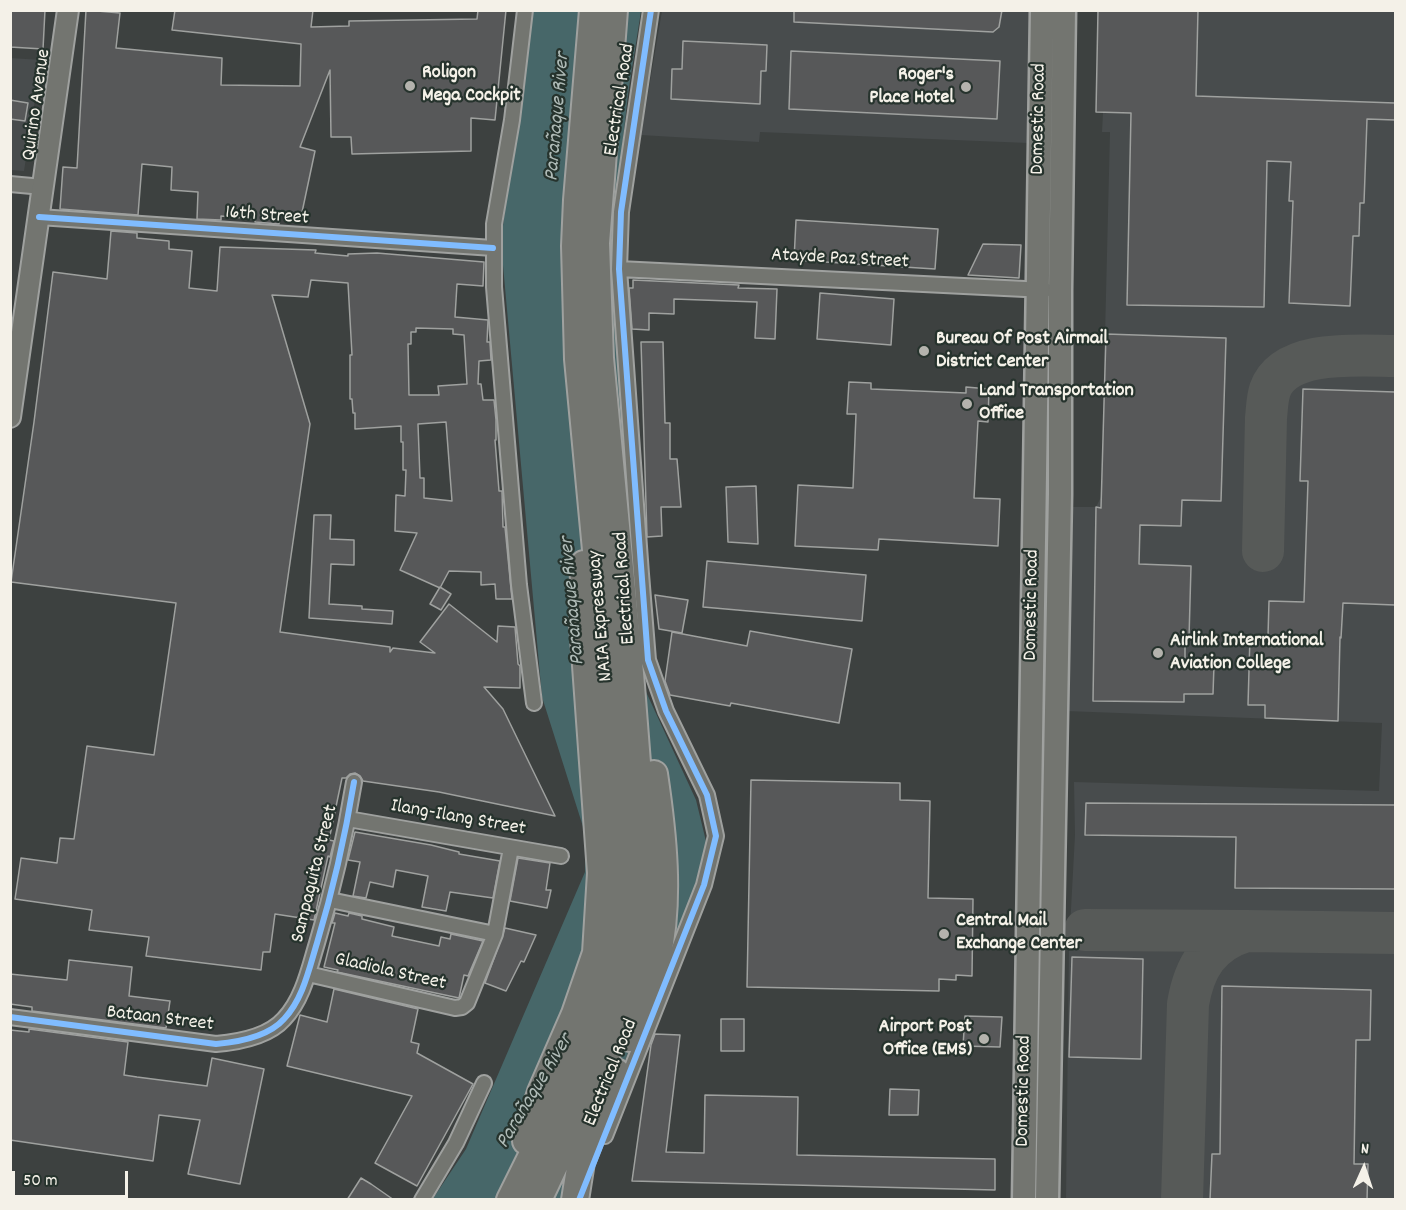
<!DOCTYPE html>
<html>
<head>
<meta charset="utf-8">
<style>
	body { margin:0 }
	#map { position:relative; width:1406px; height:1210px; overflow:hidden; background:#3d4140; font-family:Dekko,sans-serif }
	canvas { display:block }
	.frame { position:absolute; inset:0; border:12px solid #f4f1e8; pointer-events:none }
	.north { position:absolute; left:1334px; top:1138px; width:60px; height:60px; -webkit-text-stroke:4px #26332d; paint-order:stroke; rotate:3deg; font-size:16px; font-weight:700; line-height:24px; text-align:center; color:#f4f1e8 }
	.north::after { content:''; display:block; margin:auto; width:21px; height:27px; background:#f4f1e8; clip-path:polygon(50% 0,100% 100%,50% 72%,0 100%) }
	.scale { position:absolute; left:12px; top:1171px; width:116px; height:27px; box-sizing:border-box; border:3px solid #f4f1e8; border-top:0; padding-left:8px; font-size:18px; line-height:21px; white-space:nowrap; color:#f4f1e8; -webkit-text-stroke:4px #26332d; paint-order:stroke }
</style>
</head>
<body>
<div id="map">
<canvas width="1406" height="1210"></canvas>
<div class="frame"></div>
<div class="north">N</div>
<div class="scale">50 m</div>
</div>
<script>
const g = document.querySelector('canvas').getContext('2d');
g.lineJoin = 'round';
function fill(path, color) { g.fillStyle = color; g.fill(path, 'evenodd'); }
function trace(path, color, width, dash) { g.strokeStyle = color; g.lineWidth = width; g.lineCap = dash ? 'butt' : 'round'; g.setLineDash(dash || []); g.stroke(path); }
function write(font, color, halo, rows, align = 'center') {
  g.font = font + ' Dekko,sans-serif'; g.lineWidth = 4.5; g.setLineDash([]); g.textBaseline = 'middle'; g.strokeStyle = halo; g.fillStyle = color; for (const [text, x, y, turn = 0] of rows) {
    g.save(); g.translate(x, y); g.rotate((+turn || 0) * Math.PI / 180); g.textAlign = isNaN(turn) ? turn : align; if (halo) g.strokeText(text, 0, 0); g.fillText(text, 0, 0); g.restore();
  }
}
fill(new Path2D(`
	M662,11H1029L1028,143L760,132L759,142L641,135Z
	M1098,11H1395V1199L1066,1200L1069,946L1075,835L1074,782L1379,791L1382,723L1066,711L1073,507H1096L1101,497L1110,132H1102L1103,113L1096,112Z
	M10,58L41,60L24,171L11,170Z`), '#484c4d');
fill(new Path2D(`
	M528,11H641L628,94L611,250L624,448L634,550L641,681L696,800L712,866L632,1043L570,1199L432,1200L466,1149L585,872V833L542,697L501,243Z`), '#476769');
trace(new Path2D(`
	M1263,551L1266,418C1267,409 1267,399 1270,390C1285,348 1361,356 1396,356
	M1085,930L1246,931
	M1182,1200L1188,1004C1194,968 1209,942 1246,931L1396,933`), '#575a58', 42);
const building = new Path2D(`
	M10,10H45L43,49L10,47Z
	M86,10L120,13L116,48L222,58L221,85L300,86L301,44L172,30L175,10H313L311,27L349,26V21L477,19L478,10H506L495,120L471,118V151L352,154L351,137H331L330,70L300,147L315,151L301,217L280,212L279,224L255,222V219L221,216V220L197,219L198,192L171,190L172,167L142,164L138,215L60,209L63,167L77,168Z
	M794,10H1002L999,27L993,32L794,22Z
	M1098,10H1198L1196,96L1395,103V120L1367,119L1364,203H1360L1359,236H1353L1350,306L1289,303L1293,201H1289L1291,162L1267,161L1264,307L1127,305L1131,113L1096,112Z
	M683,41L767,45L766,71H761L760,104L671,99L672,69H682Z
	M791,51L1000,61L997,119L789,109Z
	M10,100L28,103L25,121L10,119Z
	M796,220L938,229L935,269L794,260Z
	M111,231L137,233V238L169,241V249L192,251L189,288L217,291L220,247L316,250L315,253L348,256V254L377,253L484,262L483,286L457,284L455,317L488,320L487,342H490L491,360L479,361L478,384H481L483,400H494L496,420V440H495L499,491H502L503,527H505L512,599H496L495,584L481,585V572L449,571L440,588L400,570L417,533L395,531L396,495L405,496L406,470H403V442H401V426L355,429V413H353L352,399H350V355H352L348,283L311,280L308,297L272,295L310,424L280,632L390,647V652L393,648L435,653L420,642L449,604L497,642L498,626L515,627L518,664L520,666V688L484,687L503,709L555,816L439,792L363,781L360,776L355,773L350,774L346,778H342L329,840L334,841L330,857L328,856L314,920L275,914L270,952H263L261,970L146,956L149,937L89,930L92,910L15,899L21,858L57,863L60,838L74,839L87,746L154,755L176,603L11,582L34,422L53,272L107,279ZM416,328L453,329V334L464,335L467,384L438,386L439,395H409L408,344H411V332H416ZM446,422L452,501L424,498V478H420L418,424Z
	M983,244L1021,245L1019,278L968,275Z
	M633,280L739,285L738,288L777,289L775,339L755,338L757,302L674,299V314L649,313V330L632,329L629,288H633Z
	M820,293L894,299L891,345L817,339Z
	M1106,334L1226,338L1221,501L1182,500L1181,526L1140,525L1139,564L1191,566L1189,638H1185V664L1214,665L1213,694H1184V702L1093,701L1096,507L1101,508Z
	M641,342H663L665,423H670V459H677L681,507H661L662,536L647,537Z
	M849,382L871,383V389L966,393V387L989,389L988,422L978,421L974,498L1000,499L998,546L879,539L878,550L795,546L798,485L853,488L856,414H847Z
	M1303,389L1395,392V605L1343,603L1341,638L1340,637L1338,721L1265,718V705H1248L1250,636H1268L1269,601L1304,602L1308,481H1300Z
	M756,486L758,544L728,542L726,487Z
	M314,515H331L330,539L354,540V565L331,564L329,604L362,606V609L393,611L392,624L309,618Z
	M707,561L866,575L862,621L703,607Z
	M440,587L451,594L441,610L430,604Z
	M655,595L688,600L682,633L659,629Z
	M750,631L852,649L839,723L731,703L730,706L670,695L665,681L672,632L747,646Z
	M751,780L900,783V800L930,801L928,898L973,899L972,976L956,975V980L939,979V991L747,987Z
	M1086,803L1395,805V889L1235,888L1236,837L1085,835Z
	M355,832L431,845L459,852V854L500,861L493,898L450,892L446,911L422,907L428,876L396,870L393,887L370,882L366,898L353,896L360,862L348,860Z
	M518,858L550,863L546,890H551L547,908L510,901Z
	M335,913L348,916L349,913L362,916V919L394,927L392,936L439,946L441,937L450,939L451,934L483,941L468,976L464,975L459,998L337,972L338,970L324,967L335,923H332Z
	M505,928L536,935L524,962L521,961L506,991L485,983Z
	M1072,957L1143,959L1141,1059L1069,1057Z
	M69,960L132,967L129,996L170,1001L166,1028L32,1011V1007L10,1004V974L67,980Z
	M1222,986L1371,990L1370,1040H1356L1354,1164H1368L1367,1200H1210L1212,1154H1220Z
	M334,989L418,1009L411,1042L419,1044L417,1053L473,1084L417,1186L375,1163L412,1096L287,1066L300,1015L327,1022Z
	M965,1016L1002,1017L1000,1047L963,1046Z
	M721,1019H744V1051H721Z
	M29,1029L128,1042L124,1075L137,1077L207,1086L212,1058L264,1069L240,1184L188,1174L200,1120L159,1115L153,1161L10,1140V1030L29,1032Z
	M655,1034L680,1035L666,1152L704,1153L705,1095L798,1097L797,1155L995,1159V1190L632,1181L651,1045Z
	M890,1089L919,1090L918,1115H889Z
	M361,1178L371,1184L394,1200H347Z`);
fill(building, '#575859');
trace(building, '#9fa19f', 1.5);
const minor = new Path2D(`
	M525,10L512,120L494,224V287L519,585L534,703
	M10,184L43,187
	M39,217L493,248
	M619,269L1045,290
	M348,819L561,856
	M330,900L495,934
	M308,974L455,1008L462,1007L467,1003L495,934L511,848
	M10,1017L216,1044C239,1042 268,1037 284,1019C303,999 309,969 317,943C333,890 345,837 354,782
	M605,1136L704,885L716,836L707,795L666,711L648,660L641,574L619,269L621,212L651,10
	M422,1200L456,1143L484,1083`);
const secondary = new Path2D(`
	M10,417L68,10`);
const primary = new Path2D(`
	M1024,1200L1042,10
	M1047,1200L1060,494V290L1064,10`);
const motorway = new Path2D(`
	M630,1038C640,1012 651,986 657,959C670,899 663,834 654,774
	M526,1141L541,1092L575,1014L596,953L601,873L583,624L584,564
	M510,1200L564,1091L589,1035L610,974L619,922L621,856L603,624L578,359L575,246L577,200L593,10
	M538,1200L606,1056L632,980L644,923V853L630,673L600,358L596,243L614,10
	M575,1200L581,1162L616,1072`);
trace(minor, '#9fa19f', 18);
trace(secondary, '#9fa19f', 24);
trace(primary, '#9fa19f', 27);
trace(motorway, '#9fa19f', 30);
trace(minor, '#737570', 14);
trace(secondary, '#737570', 20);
trace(primary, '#737570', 22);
trace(motorway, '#737570', 26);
trace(new Path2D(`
	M39,217L493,248
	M10,1017L216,1044C239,1042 268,1037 284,1019C303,999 309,969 317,943C333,890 345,837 354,782
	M579,1200L704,885L716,836L707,795L666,711L648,660L619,269L621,212L651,10`), '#80bcff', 6);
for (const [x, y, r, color] of [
	[410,86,6,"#b4b3ad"],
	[966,87,6,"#b4b3ad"],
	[924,351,6,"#b4b3ad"],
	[967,404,6,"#b4b3ad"],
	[1158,653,6,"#b4b3ad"],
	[944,934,6,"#b4b3ad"],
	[984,1039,6,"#b4b3ad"]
]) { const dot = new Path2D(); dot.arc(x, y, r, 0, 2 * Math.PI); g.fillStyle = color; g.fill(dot); trace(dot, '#26332d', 2); }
write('bold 20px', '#f4f1e8', '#26332d', [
	["Roligon",422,74],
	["Mega Cockpit",422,97],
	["Roger's",954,76,"right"],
	["Place Hotel",954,99,"right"],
	["Bureau Of Post Airmail",936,340],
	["District Center",936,363],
	["Land Transportation",979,392],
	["Office",979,415],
	["Airlink International",1170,642],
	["Aviation College",1170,665],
	["Central Mail",956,922],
	["Exchange Center",956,945],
	["Airport Post",972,1028,"right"],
	["Office (EMS)",972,1051,"right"]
], 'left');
write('20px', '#f4f1e8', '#26332d', [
	["Electrical Road",621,100,-81],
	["Quirino Avenue",38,105,-82],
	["Domestic Road",1040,119,-89],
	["16th Street",267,217,4],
	["Atayde Paz Street",840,260,3],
	["Electrical Road",626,588,-94],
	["Domestic Road",1033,605,-89],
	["NAIA Expressway",602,616,-95],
	["Ilang-Ilang Street",458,819,10],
	["Sampaguita Street",316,874,-76],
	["Gladiola Street",390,973,13],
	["Bataan Street",160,1020,7],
	["Electrical Road",612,1073,-68],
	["Domestic Road",1025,1091,-89]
]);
write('italic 21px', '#afbbb7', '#26332d', [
	["Parañaque River",559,117,-85],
	["Parañaque River",574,601,-95],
	["Parañaque River",536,1092,-59]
]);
</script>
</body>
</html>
